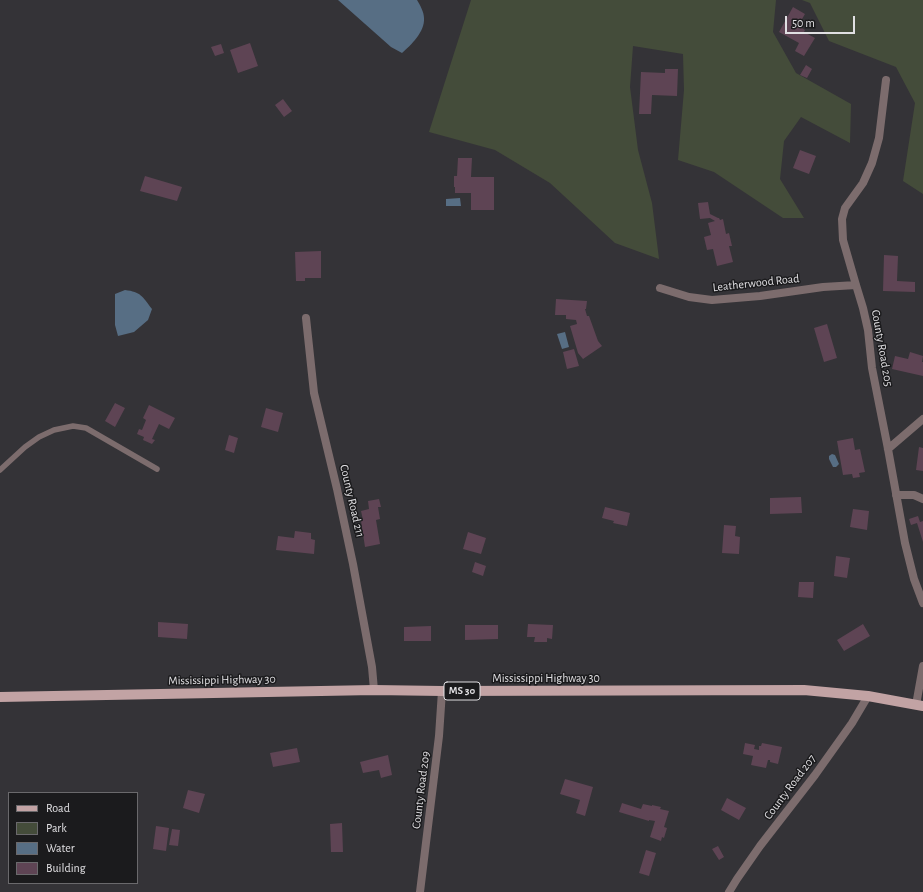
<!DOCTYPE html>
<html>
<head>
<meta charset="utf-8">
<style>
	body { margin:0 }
	#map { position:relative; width:923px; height:892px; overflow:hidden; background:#343337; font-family:"Alegreya Sans",sans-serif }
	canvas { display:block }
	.legend { position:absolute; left:8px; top:792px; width:130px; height:92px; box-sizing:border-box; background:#1b1b1d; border:1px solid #6a696c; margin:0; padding:5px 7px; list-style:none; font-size:12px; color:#e0dfe2 }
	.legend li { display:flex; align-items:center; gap:8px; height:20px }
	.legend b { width:20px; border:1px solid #6a696c }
	.scale { position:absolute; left:785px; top:16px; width:70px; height:18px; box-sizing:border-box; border:2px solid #e0dfe2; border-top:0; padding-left:5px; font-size:12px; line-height:14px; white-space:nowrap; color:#e0dfe2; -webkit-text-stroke:3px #1b1b1d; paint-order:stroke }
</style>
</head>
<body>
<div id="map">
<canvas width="923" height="892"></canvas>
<ul class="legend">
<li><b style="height:5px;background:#c2a3a4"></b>Road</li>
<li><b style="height:11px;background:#444c3a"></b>Park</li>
<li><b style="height:11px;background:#576e84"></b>Water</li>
<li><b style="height:11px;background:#5e4454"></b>Building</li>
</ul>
<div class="scale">50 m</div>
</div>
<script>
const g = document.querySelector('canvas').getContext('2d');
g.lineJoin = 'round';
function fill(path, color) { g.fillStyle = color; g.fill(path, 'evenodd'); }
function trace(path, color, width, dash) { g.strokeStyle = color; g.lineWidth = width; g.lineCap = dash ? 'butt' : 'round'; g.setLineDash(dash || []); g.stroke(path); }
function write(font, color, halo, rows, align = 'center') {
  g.font = font + ' "Alegreya Sans",sans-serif'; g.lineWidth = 3; g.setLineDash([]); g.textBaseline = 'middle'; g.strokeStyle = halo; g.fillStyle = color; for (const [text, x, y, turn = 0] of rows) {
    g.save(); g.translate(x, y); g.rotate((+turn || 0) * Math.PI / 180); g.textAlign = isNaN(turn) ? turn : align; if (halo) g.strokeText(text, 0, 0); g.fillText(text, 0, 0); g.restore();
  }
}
fill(new Path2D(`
	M471,0H776L773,32L796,73L851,104L850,143L801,117L784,141L780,179L804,218H783L714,172L678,160L684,90L683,54L633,46L630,87L638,150L652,203L659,259L615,243L550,183L495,150L429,132Z
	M802,0H923V194L903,181L915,103L896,67L829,41L810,3Z`), '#444c3a');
fill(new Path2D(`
	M338,0H417C420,5 424,12 424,18C425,32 411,45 402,53L391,47Z
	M460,198L461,206H446V199Z
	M125,290C141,292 142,296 152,309L148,320L134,332L118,336L115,325V294Z
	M565,332L569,347L562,349L557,334Z
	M832,454L835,455L839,464L836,467H833L829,459V456Z`), '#576e84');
fill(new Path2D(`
	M793,7L805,14L798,26L805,30L804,32L815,38L804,56L795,51L799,43L779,32Z
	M250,43L258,66L238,73L230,50Z
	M221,44L224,53L215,56L211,47Z
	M806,65L812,69L807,78L800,75Z
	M665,69H678L677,96L652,95L651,114H639L641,72L665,73Z
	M283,99L292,111L284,117L275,105Z
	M800,150L816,156L809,174L793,168Z
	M458,158H472L471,177H494V210H471V193H455V187H454V176H457Z
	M145,176L182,187L177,201L140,191Z
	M708,202L710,214L718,218H719L720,220L723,219L726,234L729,233L732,246H729L733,262L717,266L713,249L707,250L704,237L711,235L708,223L715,221L710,218L700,219L698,203Z
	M321,251V278H305V281H296L295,252Z
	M884,255L898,256L897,281L915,282V292L883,291Z
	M556,299L587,301L586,309H585L587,316H589L598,341L602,346L583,359L578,353L570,326L577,324L576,320L566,319V315H555Z
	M827,324L837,358L824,362L814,328Z
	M574,349L579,366L567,369L563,352Z
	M910,352L923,356L922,362H923V376L892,369L895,356L908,359Z
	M115,403L125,408L115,427L105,421Z
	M149,405L175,418L169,429L159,424L152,439L155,440L152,444L143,440L144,437L137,434L139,429L142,430L146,420L143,418Z
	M266,408L283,413L278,432L261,427Z
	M229,435L238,438L234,453L225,450Z
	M853,438L855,450L860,449L865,472L859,473L860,477L853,478L852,474L843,475L837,441Z
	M919,447L923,448V471L916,470Z
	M801,497L802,513L770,514V498Z
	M379,499L381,507H378L380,519L376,520L380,544L365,547L361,521L363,520L361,511L369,509L368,501Z
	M605,507L630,513L627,526L613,523L614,521L602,518Z
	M853,509L869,511L867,530L850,527Z
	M918,516L920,522L923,521V542L917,523L911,525L909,519Z
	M724,525L736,526L735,536L740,537L739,554L722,553Z
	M295,531L311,533V539L315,540L314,554L276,550L278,536L294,538Z
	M468,532L486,538L481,554L463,549Z
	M836,556L850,558L847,578L834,576Z
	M475,562L486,566L483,576L472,572Z
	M799,582H814L813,598L798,597Z
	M158,622L188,624L187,639L158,637Z
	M528,624L553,625L552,639L547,638V642H534L535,637H527Z
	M863,624L870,636L844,651L837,640Z
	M465,625H498V639L465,640Z
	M431,626V641H404V627Z
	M745,743L755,745L754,749L759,750V746H761L762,743L782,747L778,764L770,762V760H768L766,768L751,765L753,756L743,754Z
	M297,748L300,762L273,767L270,753Z
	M388,755L392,775L381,778L379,770L363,773L360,762Z
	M565,779L593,787L585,816L576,813L580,800L560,794Z
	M188,790L205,794L199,813L183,808Z
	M727,798L746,808L739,820L721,810Z
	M622,803L641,809L643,804L652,806V805L661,807L660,809L669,811L664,827L667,828L664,838L662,837L661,841L650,837L655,821L649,820V821L619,812Z
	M342,823L343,852H331L330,824Z
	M156,826L169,828L166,851L153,849Z
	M172,829L180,830L178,846L169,845Z
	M718,846L724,857L719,860L712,849Z
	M646,850L656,853L649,876L639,873Z`), '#5e4454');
trace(new Path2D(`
	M0,470L25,447L39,437L54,430L73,426L86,428L157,469`), '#7c6c6d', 5.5);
trace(new Path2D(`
	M886,80L879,138L872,163L863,183L845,208L842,219L843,240L856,285L863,308L868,330L872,368L888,449L905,543L914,579L923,603
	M660,288L689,297L712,300L760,296L823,287L856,285
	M306,318L314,393L337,489L353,564L372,667L374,690
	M888,449L923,419
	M896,495H914L923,499
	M916,705L923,666
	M420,892L439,736L442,691
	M729,892L737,879L760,846L815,775L852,723L868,696`), '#7c6c6d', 8);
trace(new Path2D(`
	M0,697L374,690L442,691L804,690L868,696L923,706`), '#c2a3a4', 10);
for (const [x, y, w] of [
	[462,691,36]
]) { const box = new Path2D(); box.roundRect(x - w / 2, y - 9, w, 18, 3); g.fillStyle = '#1b1b1d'; g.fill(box); trace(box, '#e0dfe2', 1); }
write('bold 11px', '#e0dfe2', null, [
	["MS 30",462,691]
]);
write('12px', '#e0dfe2', '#1b1b1d', [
	["Leatherwood Road",756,283,-6],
	["County Road 205",882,348,80],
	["County Road 211",352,501,77],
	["Mississippi Highway 30",546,678],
	["Mississippi Highway 30",222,680,-1],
	["County Road 207",790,787,-53],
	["County Road 209",421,790,-83]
]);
</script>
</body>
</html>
